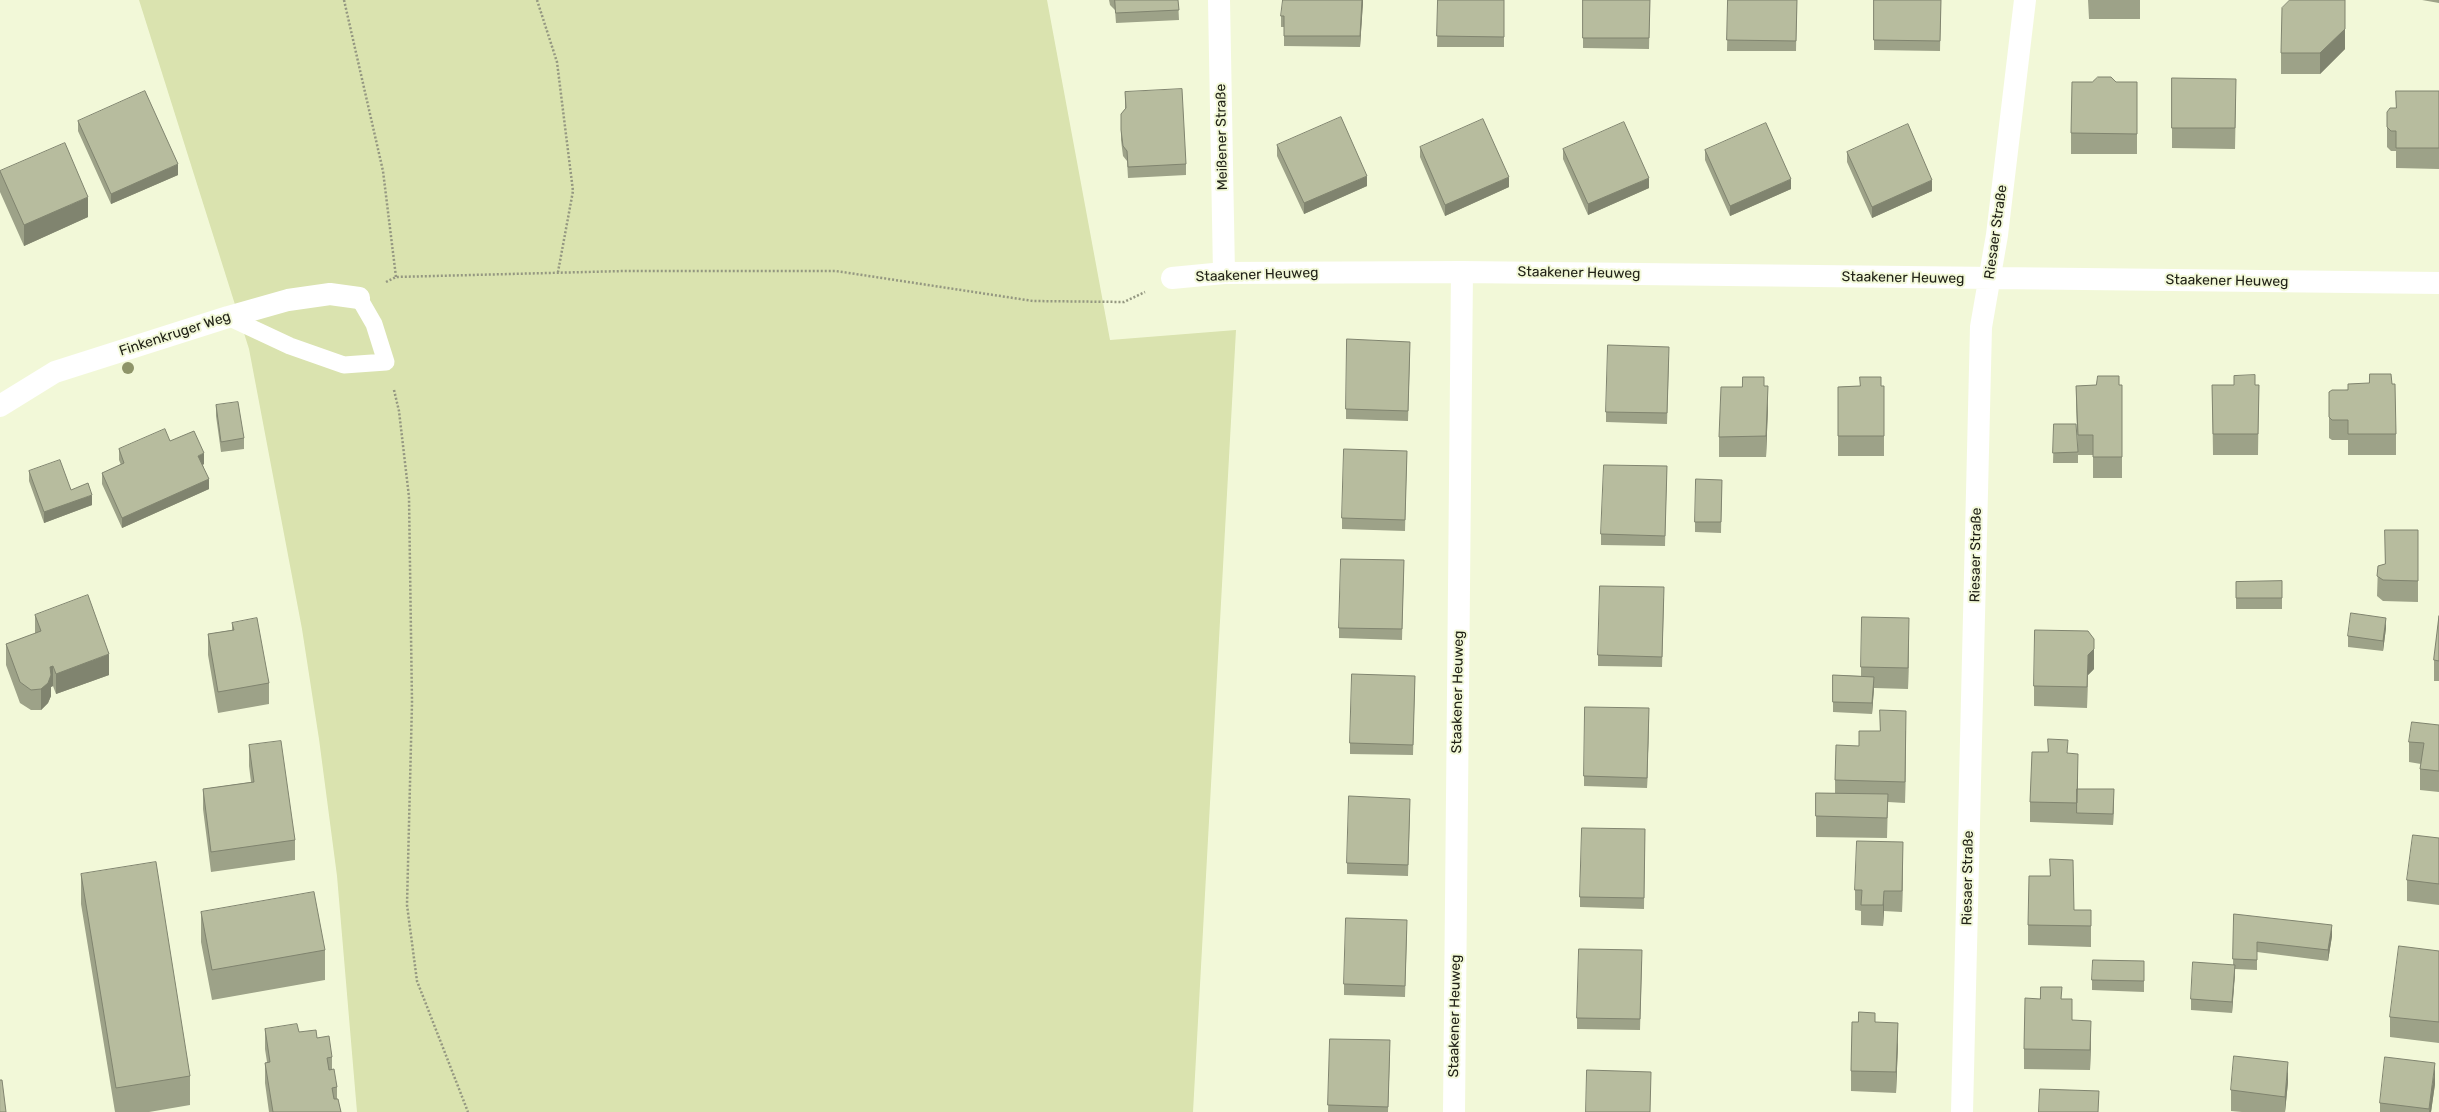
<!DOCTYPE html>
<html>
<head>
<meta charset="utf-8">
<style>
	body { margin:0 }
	canvas { display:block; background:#f2f8d8 }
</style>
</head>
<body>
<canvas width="2439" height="1112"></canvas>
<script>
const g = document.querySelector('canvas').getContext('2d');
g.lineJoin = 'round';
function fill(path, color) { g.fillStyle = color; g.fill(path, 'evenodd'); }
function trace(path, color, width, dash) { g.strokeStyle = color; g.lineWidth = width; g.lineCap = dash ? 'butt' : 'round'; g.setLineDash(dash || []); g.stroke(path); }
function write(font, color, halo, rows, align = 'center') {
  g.font = font + ' Rubik,sans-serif'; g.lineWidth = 4; g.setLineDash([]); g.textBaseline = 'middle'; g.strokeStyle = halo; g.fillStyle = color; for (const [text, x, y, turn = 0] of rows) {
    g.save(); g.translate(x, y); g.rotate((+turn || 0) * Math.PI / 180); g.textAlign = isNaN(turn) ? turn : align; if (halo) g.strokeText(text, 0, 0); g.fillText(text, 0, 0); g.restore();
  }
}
fill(new Path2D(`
	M139,0H1047L1110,340L1236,330L1193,1112H357L337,876L319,739L302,629L249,349Z`), '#dae3af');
trace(new Path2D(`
	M344,0L383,171L396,277
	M537,0L557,62L573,191L558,272
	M386,282L396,277L624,271H836L1033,301L1124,302L1145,292
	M394,390L399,411L409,497L412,703L407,905L417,981L468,1112`), '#949781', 2.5, [2, 2]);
trace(new Path2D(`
	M228,317L290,346L344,365L386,362L374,324L359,298`), '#fff', 17);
trace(new Path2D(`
	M1219,0L1224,273
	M1172,278L1224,273L1462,272L2439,283
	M0,406L55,372L228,317L288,300L330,294L359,298
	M1454,1112L1462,272
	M1962,1112L1981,327L1997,235L2025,0`), '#fff', 22);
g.fillStyle = '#8e9469';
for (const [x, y] of [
	[128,368]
]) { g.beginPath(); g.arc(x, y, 6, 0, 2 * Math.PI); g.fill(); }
fill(new Path2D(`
	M1109,0H1178L1179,20L1116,23L1115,10L1110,5Z
	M1363,0L1360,47L1284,46V27H1281V16Z
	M1438,0H1504V47H1437Z
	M1583,0H1650L1649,49L1583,48Z
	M1728,0H1797L1796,51H1727Z
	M1874,0H1941L1940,51L1874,50Z
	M2088,0H2140V19H2089Z
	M2422,0H2439V3Z
	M2345,49L2320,74H2281V53Z
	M2172,78L2236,99L2235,149L2172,148Z
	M2092,82H2137V154H2071V133Z
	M2439,91V169L2396,168V151H2391L2387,147V127L2396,108Z
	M1125,92L1186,164V175L1128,178L1127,161L1123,156L1121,140V114L1125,109Z
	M78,121L178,175L111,204L78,131Z
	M1277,145L1367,186L1304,214L1277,156Z
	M1420,147L1509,187L1445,216L1420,157Z
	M1563,149L1649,188L1588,215L1563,159Z
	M1705,150L1791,189L1730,216L1705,160Z
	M1847,152L1932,191L1872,218L1847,162Z
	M0,171L88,217L24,246L0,192Z
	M1410,352L1408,421L1346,419V409Z
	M1669,357L1667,424L1606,422V412Z
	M1860,377L1881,386H1884V456H1838V387L1860,386Z
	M2392,384L2396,434V455H2348V440H2332L2329,438V392Z
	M2122,385V478H2093V455H2078L2076,406V386Z
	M2212,385H2259L2258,455H2213Z
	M1764,386L1768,407L1766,457H1719V437Z
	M216,405L244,438V449L221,452L216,416Z
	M2054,424L2078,452V463H2053Z
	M170,441L204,464L203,465L209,489L122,528L102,484V473L121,465L119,460V449Z
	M1407,451L1405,531L1342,529V518Z
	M1667,466L1665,546L1601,545V534Z
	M29,471L71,490L92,505L44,523L29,481Z
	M1722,480L1721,533L1695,532V522Z
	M2418,530V602L2383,601L2377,596L2378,566L2385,564Z
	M1404,560L1402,640L1339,638V628Z
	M2282,581V609H2236V582Z
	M1664,598L1662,667L1598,666V655Z
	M35,615L109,675L56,694L53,686L51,687V696L48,703L41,710H31L20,703L6,665V644L35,634Z
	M2439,616V681H2434V660Z
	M232,623L269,683V704L218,713L208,655V634L232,630Z
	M2386,628L2383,651L2348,647V636Z
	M1909,639L1908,689L1874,688L1872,714L1833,712V675L1861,676V667Z
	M2094,669L2088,675L2087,708L2034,706V686Z
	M1415,676L1413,755L1350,754V743Z
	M1649,719L1647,788L1584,786V776Z
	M2439,725V792L2420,790V769L2421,764L2409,762V742Z
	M1880,731H1906L1905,803L1888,802L1887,838L1816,837V793H1835V780L1859,746Z
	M249,745L295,840V860L211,872L203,809V789L251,782L249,766Z
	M2068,753L2078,774V789L2114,800L2113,825L2030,822V802Z
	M1410,809L1408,876L1347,874V863Z
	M1645,829L1644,909L1580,907V897Z
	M2439,838V905L2407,901V880Z
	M1903,862L1902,912L1884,911L1883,926L1861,925V911L1855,910V890Z
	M81,874L190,1076V1105L149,1112H115L81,904Z
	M2050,876L2074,910H2091V947L2028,945V925Z
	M201,912L325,950V980L212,1000L201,942Z
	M2234,914L2332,936L2328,961L2257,952V970L2235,969L2232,1013L2191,1010V999L2233,965Z
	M1407,930L1405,997L1344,995V984Z
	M2439,951V1043L2390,1037V1017Z
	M1642,961L1640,1030L1577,1029V1018Z
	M2144,961V992L2092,990V980Z
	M2040,999H2062L2072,1020L2091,1041L2090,1070L2024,1069V1049Z
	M1875,1022L1898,1044L1896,1093L1851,1091V1071Z
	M265,1029L299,1032L317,1038L332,1057V1069L337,1087V1099L341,1112H269L265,1083V1063L267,1062L265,1049Z
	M1330,1039L1390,1051L1388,1112H1328Z
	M2288,1082L2285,1112H2242L2231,1111V1090Z
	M2435,1084L2431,1112H2380V1103Z`), '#9da288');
fill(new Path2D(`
	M1362,0H1363V3L1360,47V36Z
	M2345,0V49L2320,74V53Z
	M178,164V175L111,204V194Z
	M1367,176V186L1304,214V203Z
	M1509,177V187L1445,216V205Z
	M1649,178V188L1588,215V204Z
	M1791,179V189L1730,216V206Z
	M1932,180V191L1872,218V207Z
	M88,197V217L24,246V225Z
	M1768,386V407L1766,457V436Z
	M204,453V464L198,466V456Z
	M209,479V489L122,528V518Z
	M92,495V505L44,523V512Z
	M1909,618V639L1908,689V668Z
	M2386,618V628L2383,651V641Z
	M2094,639V669L2088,675L2087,708L2088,655Z
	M109,654V675L56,694V674Z
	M53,666V686L51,687V696L48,703L41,710V689L50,667Z
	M1874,677V688L1872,714V703Z
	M1649,708V719L1647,788V778Z
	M1906,711V731L1905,803V782Z
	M2078,754V774L2077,813V803Z
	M2114,789V800L2113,825V814Z
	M1903,842V862L1902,912V891Z
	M1884,891V911L1883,926V905Z
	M2332,925V936L2328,961V950Z
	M2235,965V975L2232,1013V1002Z
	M2091,1021V1041L2090,1070V1050Z
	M1898,1023V1044L1896,1093V1072Z
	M2288,1062V1082L2285,1112V1097Z
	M2435,1063V1084L2431,1112H2429Z`), '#80846f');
const building = new Path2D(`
	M1115,0H1178L1179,10L1116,13Z
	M1283,0H1362L1360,36H1284V16H1281Z
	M1438,0H1504V37L1437,36Z
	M1583,0H1650L1649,38H1583Z
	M1728,0H1797L1796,41L1727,40Z
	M1874,0H1941L1940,41L1874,40Z
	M2290,0H2345V29L2320,53H2281L2282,8Z
	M2098,77H2111L2116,82H2137V134L2071,133L2072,82H2092Z
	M2172,78L2236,79L2235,128H2172Z
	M1182,89L1186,164L1128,167L1127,151L1123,146L1121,130V114L1126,108L1125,92Z
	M145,91L178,164L111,194L78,121Z
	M2396,91H2439V148H2396V131H2391L2387,127V112L2390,108H2396Z
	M1341,117L1367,176L1304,203L1277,145Z
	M1483,119L1509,177L1445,205L1420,147Z
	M1624,122L1649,178L1588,204L1563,149Z
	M1766,123L1791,179L1730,206L1705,150Z
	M1908,124L1932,180L1872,207L1847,152Z
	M65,143L88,197L24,225L0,171Z
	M1347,339L1410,342L1408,411L1346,409Z
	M1608,345L1669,347L1667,413L1606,412Z
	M2370,374H2391L2392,384H2395L2396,434H2348V420H2332L2329,417V392L2332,390H2348V384L2369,383Z
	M2255,375V385H2259L2258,434H2213L2212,385H2234V376Z
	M2098,376H2119V385H2122V457H2093V435H2078L2076,386L2096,385Z
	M1743,377H1764V386H1768L1766,436L1719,437L1721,387H1742Z
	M1860,377H1881V386H1884V436H1838V387L1860,386Z
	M238,402L244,438L221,442L216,405Z
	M2054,424H2076L2078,452L2053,453Z
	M165,429L170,441L194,431L204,453L198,456L209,479L122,518L102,473L124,463L119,449Z
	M1344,449L1407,451L1405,520L1342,518Z
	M60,460L71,490L88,483L92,495L44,512L29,471Z
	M1604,465L1667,466L1665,536L1601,534Z
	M1696,479L1722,480L1721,522H1695Z
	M2385,530H2418V581L2383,580L2377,576L2378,566L2385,564Z
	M1341,559L1404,560L1402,629L1339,628Z
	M2282,581V598H2236V582Z
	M1600,586L1664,587L1662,657L1598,655Z
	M88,595L109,654L56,674L53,666L50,667L51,675L48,683L41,689L31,690L20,682L6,644L41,631L35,615Z
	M2351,613L2386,618L2383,641L2348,636Z
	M2439,616V661L2434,660Z
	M1862,617L1909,618L1908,668L1861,667Z
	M257,618L269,683L218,692L208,634L234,630L232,623Z
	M2035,630L2088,631L2094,639V649L2088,655L2087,687L2034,686Z
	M1352,674L1415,676L1413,745L1350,743Z
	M1833,675L1874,677L1872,703L1833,702Z
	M1585,707L1649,708L1647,778L1584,776Z
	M1880,710L1906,711L1905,782L1835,780L1836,745L1859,746V731H1880Z
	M2412,722L2439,725V771L2420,769L2424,743L2409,742Z
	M2048,739L2068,740L2067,753L2078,754L2077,803L2030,802L2032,752H2048Z
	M281,741L295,840L211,852L203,789L254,782L249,745Z
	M2077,789H2114L2113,814L2077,813Z
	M1816,793L1888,794L1887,818L1816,816Z
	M1349,796L1410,799L1408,865L1347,863Z
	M1582,828L1645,829L1644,898L1580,897Z
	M2413,835L2439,838V884L2407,880Z
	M1857,841L1903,842L1902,891H1884L1883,905H1861L1862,890H1855Z
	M2050,859L2073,860L2074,910H2091V926L2028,925L2029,876H2050Z
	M156,862L190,1076L116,1088L81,874Z
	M314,892L325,950L212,970L201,912Z
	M2234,914L2332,925L2328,950L2257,942V960L2233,959Z
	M1346,918L1407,920L1405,986L1344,984Z
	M2399,946L2439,951V1022L2390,1017Z
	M1579,949L1642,950L1640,1019L1577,1018Z
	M2093,960L2144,961V981L2092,980Z
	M2193,962L2235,965L2232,1002L2191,999Z
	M2041,987H2062L2061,999H2072V1020L2091,1021L2090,1050L2024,1049L2025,998L2040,999Z
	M1859,1012L1875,1013V1022L1898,1023L1896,1072L1851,1071L1852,1022H1858Z
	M297,1024L299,1032L316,1030L317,1038L329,1036L332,1057L327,1058L329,1070L334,1069L337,1087L332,1088L334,1099H338L341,1112H273L265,1063L270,1062L265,1029Z
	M1330,1039L1390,1040L1388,1107L1328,1105Z
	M2234,1056L2288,1062L2285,1097L2231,1090Z
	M2385,1057L2435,1063L2429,1109L2380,1103Z
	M1587,1070L1651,1072L1650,1112H1586Z
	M0,1080H2L6,1112H0Z
	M2040,1089L2099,1091L2098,1112H2039Z`);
fill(building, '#b7bc9e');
trace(building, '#80846f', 1);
write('14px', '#212217', '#f2f8d8', [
	["Meißener Straße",1222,137,-91],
	["Riesaer Straße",1996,232,-82],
	["Staakener Heuweg",1579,273,1],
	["Staakener Heuweg",1257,275,-2],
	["Staakener Heuweg",1903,278,1],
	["Staakener Heuweg",2227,281,1],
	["Finkenkruger Weg",175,334,-18],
	["Riesaer Straße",1976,555,-89],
	["Staakener Heuweg",1458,692,-89],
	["Riesaer Straße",1968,878,-89],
	["Staakener Heuweg",1455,1016,-89]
]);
</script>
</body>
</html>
